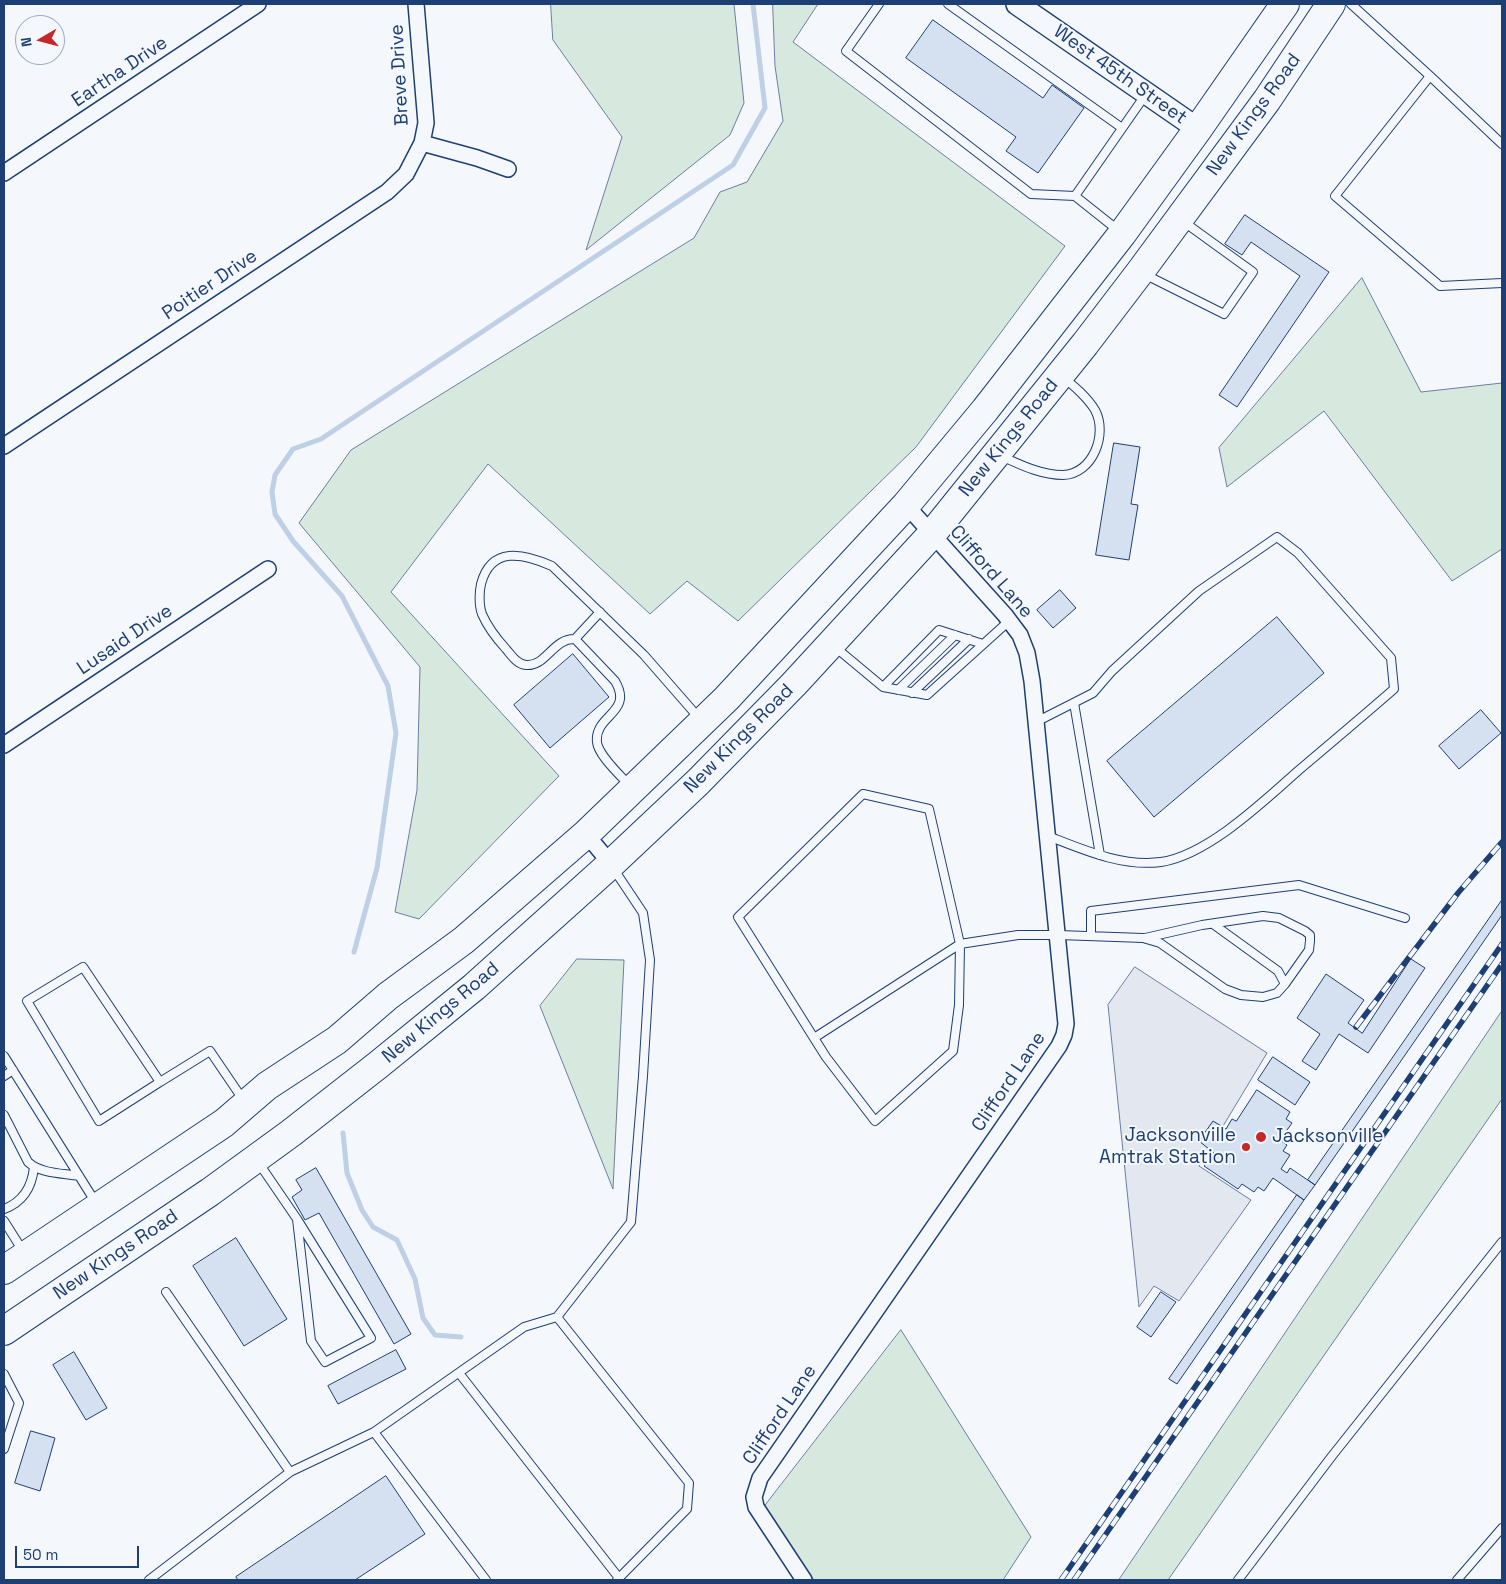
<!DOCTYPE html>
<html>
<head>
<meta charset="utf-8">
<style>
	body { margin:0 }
	#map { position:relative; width:1506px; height:1584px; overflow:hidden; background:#f4f7fb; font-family:"Space Grotesk",sans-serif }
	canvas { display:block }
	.frame { position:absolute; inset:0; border:5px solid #1d3f73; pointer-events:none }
	.north { position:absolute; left:15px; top:15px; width:50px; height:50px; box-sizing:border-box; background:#f4f7fb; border:1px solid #9eadc5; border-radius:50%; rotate:262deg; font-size:14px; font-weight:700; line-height:20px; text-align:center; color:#1d3f73 }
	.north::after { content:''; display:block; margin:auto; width:18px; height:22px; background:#c62828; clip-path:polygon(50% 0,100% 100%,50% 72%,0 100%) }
	.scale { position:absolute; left:15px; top:1546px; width:124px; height:22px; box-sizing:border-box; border:2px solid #1d3f73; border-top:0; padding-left:6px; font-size:15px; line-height:18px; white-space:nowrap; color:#1d3f73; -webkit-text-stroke:4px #f4f7fb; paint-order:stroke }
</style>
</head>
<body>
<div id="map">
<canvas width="1506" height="1584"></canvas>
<div class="frame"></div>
<div class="north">N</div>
<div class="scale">50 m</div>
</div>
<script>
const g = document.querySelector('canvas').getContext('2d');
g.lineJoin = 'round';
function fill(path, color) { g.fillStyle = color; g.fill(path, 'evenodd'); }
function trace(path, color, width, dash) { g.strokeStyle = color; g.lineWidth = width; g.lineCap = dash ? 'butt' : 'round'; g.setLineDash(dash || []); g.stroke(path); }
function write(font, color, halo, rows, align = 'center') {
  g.font = font + ' "Space Grotesk",sans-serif'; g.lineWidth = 4; g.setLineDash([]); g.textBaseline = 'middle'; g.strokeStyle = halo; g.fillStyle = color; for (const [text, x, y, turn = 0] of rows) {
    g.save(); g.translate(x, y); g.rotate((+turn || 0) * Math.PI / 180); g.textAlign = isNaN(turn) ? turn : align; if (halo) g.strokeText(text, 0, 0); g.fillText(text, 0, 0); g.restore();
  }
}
const green = new Path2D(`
	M551,4H734L744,103L730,135L586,250L622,137L553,40Z
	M773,4H818L793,42L1065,246L916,447L738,621L687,581L650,614L488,464L391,592L559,776L419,919L395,912L417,790L420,667L299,523L351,450L694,238L720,192L747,182L783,121L775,66Z
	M1362,278L1421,392L1502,383V549L1452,581L1324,411L1227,487L1219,448Z
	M577,959L624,960L613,1189L540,1006Z
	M1502,1011V1099L1168,1580H1119Z
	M901,1330L1031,1537L1003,1580H814L764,1507Z`);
fill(green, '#d7e8df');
trace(green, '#687fa3', 1);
const parking = new Path2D(`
	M1135,967L1267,1053L1199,1166L1251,1200L1179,1301L1154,1286L1139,1307L1108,1005Z`);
fill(parking, '#e3e8f0');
trace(parking, '#687fa3', 1);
trace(new Path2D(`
	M354,952L377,868L396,733L388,686L342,596L293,541L275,514L272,492L275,475L293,449L321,439L733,165L765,108L753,4
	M343,1133L347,1173L362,1210L373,1227L397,1240L415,1279L423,1318L435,1335L461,1337`), '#bed0e5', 5);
const building = new Path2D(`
	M933,20L1043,98L1052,85L1084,108L1038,173L1006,151L1016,137L906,58Z
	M1245,215L1329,272L1237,407L1219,395L1300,276L1251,242L1242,255L1225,244Z
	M1114,443L1140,447L1131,504L1138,505L1129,560L1096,555Z
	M1060,590L1076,608L1053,628L1037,610Z
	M1277,617L1324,673L1154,817L1107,761Z
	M573,654L609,697L550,748L514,705Z
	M1481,710L1501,733L1459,769L1439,746Z
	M1502,900V915L1315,1185L1308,1180Z
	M1411,959L1425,968L1368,1053L1339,1034L1316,1070L1302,1061L1320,1034L1297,1018L1326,974L1364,1000L1348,1023L1362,1033Z
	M1273,1057L1310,1082L1295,1105L1258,1080Z
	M1257,1090L1290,1112L1286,1119L1292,1123L1280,1140L1287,1145L1283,1151L1290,1155L1281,1169L1287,1173L1290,1168L1315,1185L1304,1200L1273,1178L1264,1191L1258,1187L1254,1192L1242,1184L1238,1189L1204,1166L1214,1153L1199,1141L1213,1121L1226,1129L1232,1119L1236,1121Z
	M316,1168L411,1334L394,1344L319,1213L305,1220L292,1197L302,1190L296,1180Z
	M1297,1195L1304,1200L1177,1384L1169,1379Z
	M236,1238L287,1319L244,1346L193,1266Z
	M1161,1292L1176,1302L1151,1337L1137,1327Z
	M396,1350L406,1369L338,1404L328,1386Z
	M74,1352L107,1408L86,1420L53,1365Z
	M31,1431L55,1438L40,1491L15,1483Z
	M386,1476L425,1534L355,1580H238L236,1577Z`);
fill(building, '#d5e0f0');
trace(building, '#1d3f73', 1);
const lane = new Path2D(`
	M879,4L846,51L1031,194L1075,196
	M948,4L1122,128
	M1351,4L1430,76
	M1502,144L1430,76L1335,196L1440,286L1502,283
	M1119,231L1075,196L1146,94
	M1144,274L1224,314L1253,272L1184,222
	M1001,456C1021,465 1041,475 1063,475C1093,474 1108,434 1095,410C1087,397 1075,387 1063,377
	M575,639L600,612
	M835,647L883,687L927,695L1009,621
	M883,687L939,630L983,644
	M898,690L955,635
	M912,693L969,639
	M1074,703L1100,855
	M1036,722L1093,693L1112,671L1199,591L1277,537L1298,553L1391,658L1394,689C1363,716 1331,743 1299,770C1264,801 1208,855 1161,862C1122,867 1084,850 1048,836
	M629,785C620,775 598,755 597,742C594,715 634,713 615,681L575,639C553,638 546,667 526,665C517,664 512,656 506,649C496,638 488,628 482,614C479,606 479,593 481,584C491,546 523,553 552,566L644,655L699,718
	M1091,936V911L1299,885L1405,918
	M1145,938L1202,925L1263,916L1279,918L1305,931L1310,935V941L1309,950L1285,984
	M814,1038L960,944L929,809L863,794L738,917L814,1038L826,1057L875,1121L953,1051L959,1005L960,944L1018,935H1059L1143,938L1160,943L1225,989L1241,995L1263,997L1277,993L1285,984L1278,971L1213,924
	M4,1056L96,1203
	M4,1076L13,1070
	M160,1082L99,1121L27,1001L83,967L160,1082L210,1051L244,1101
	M4,1115L28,1162C41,1174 62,1173 79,1176
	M258,1162L297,1219L371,1338L325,1362L311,1341L297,1219
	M4,1209C23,1202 32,1187 34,1167
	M4,1221L23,1251
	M166,1292L290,1472
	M557,1317L689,1483L687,1509L617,1580
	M459,1373L619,1578
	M4,1374L19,1403L4,1449
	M374,1432L486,1580
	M149,1580L290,1472L374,1432L524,1327L557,1317L631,1222L643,1076L650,960L643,913L613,868
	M1238,1580L1332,1456L1502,1242
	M1457,1580L1502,1528`);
const street = new Path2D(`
	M422,143L477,158L508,169
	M4,173L258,4
	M4,446L387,192L406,174L422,143L426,123L416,4
	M4,745L268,569
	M586,834L611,864
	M804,1580L756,1507L754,1497L760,1478L1059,1046L1064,1035L1066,1024L1032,681L1027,653L1020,635L1005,615L906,505`);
const secondary = new Path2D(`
	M1017,4L1198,129`);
const highway = new Path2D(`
	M4,1270L224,1123L267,1086L337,1040L388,996L464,940L586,834L726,699L906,505L985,410L1122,234L1198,129L1285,4
	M4,1331L210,1192L291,1133L378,1065L474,987L611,864L698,782L794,684L932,534L1085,344L1140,272L1267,100L1331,4`);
trace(lane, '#1d3f73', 10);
trace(street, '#1d3f73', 18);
trace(secondary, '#1d3f73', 24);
trace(highway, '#1d3f73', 30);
trace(lane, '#f4f7fb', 8);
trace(street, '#f4f7fb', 15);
trace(secondary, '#f4f7fb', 21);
trace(highway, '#f4f7fb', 28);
const rail = new Path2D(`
	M1356,1027L1458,893L1502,842
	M1061,1580L1502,944
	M1074,1580L1502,964`);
trace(rail, '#1d3f73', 5.5);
trace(rail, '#f4f7fb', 4, [11]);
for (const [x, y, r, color] of [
	[1261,1137,6,"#c62828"],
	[1246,1147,5,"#c62828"]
]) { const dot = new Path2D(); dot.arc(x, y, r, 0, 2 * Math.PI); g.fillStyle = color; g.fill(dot); trace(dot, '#f4f7fb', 2); }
write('19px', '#1d3f73', '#f4f7fb', [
	["Eartha Drive",120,72,-34],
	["Breve Drive",400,75,-93],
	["West 45th Street",1120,75,35],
	["New Kings Road",1254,115,-54],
	["Poitier Drive",210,285,-34],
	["New Kings Road",1009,438,-51],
	["Clifford Lane",991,572,49],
	["Lusaid Drive",125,640,-34],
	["New Kings Road",739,739,-45],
	["New Kings Road",441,1013,-40],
	["Clifford Lane",1009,1082,-56],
	["New Kings Road",116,1255,-34],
	["Clifford Lane",780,1415,-56]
]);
write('19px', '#1d3f73', '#f4f7fb', [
	["Jacksonville",1236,1136],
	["Amtrak Station",1236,1158],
	["Jacksonville",1272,1137,"left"]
], 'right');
</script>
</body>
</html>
